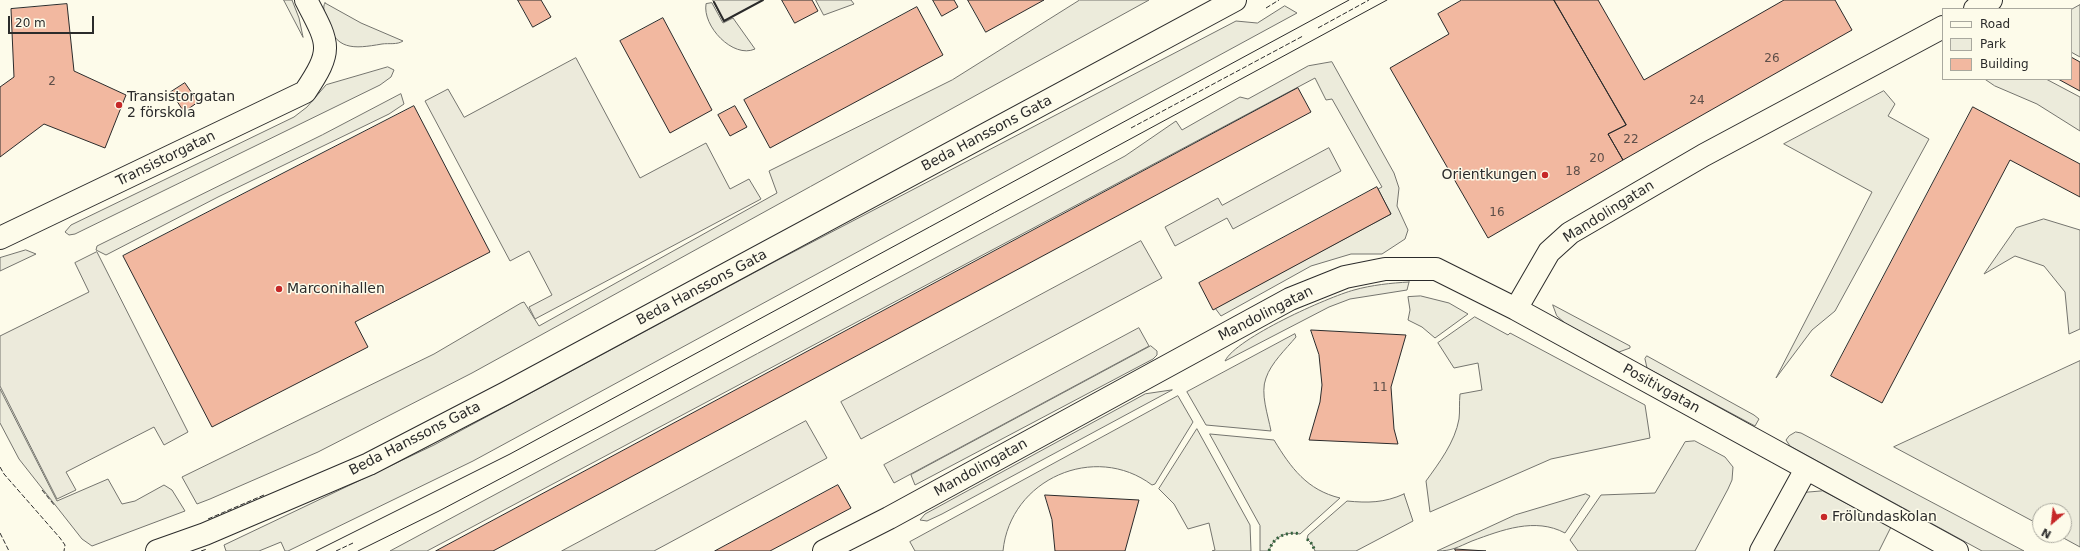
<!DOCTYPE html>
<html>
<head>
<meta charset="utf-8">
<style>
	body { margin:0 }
	#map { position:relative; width:2080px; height:551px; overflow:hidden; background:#fdfbea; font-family:"DejaVu Sans",sans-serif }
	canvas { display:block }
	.legend { position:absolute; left:1942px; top:8px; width:130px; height:72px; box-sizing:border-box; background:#fdfbea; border:1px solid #a9a89e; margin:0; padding:5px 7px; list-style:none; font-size:12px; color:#2b2b2b }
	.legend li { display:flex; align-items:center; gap:8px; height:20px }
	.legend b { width:20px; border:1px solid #a9a89e }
	.north { position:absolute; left:2032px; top:503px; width:40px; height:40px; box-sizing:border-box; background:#fdfbea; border:1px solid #a9a89e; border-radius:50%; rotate:208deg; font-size:11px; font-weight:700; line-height:16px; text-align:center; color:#2b2b2b }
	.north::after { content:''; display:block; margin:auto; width:14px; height:18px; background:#c62828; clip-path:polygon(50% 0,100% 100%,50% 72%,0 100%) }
	.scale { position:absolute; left:8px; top:16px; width:86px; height:18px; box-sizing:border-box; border:2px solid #2b2b2b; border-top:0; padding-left:5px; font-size:12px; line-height:14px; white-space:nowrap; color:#2b2b2b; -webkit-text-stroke:3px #fdfbea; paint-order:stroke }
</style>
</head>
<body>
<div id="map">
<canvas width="2080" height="551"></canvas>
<ul class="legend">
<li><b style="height:5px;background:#fdfbea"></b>Road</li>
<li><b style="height:11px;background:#ecebdb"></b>Park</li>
<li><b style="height:11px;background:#f2b8a0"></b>Building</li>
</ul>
<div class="north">N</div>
<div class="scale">20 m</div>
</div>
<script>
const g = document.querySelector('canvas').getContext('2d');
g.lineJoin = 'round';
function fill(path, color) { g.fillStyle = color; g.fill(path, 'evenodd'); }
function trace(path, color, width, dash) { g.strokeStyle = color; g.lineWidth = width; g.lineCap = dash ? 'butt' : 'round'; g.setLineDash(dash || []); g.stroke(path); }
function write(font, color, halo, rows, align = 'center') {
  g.font = font + ' "DejaVu Sans",sans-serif'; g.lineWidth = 3; g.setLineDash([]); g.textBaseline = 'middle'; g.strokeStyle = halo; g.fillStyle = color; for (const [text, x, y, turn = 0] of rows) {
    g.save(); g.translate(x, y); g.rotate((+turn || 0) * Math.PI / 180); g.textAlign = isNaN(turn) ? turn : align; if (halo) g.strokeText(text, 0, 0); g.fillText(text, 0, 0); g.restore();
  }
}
const green = new Path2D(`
	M284,0H292L299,18L303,37Z
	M816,0H851L854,4L824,15Z
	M1080,0H1149L472,373L318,452L210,499L197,504L182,477L434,354L521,303L524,302L539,326L777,193L769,171L952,80Z
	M325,3L361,23L403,41C397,45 389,43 382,44C353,49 335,51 326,18C325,13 322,7 325,3Z
	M712,3L723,23L733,18L755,49C733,59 702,26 706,4Z
	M2080,5V57L2071,52V10Z
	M1285,6L1297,13L473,461L288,551H285L281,542L259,551H226L224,545L434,445L776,261L1236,21L1257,23Z
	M1332,62L1394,173L1399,188L1397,206L1408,230L1405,239L1382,254H1351L1311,266L1221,316L1215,308L1391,214L1378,189L1382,187L1332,99L1326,100L1315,78L427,551H390L1125,156L1176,121L1182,130L1240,97L1248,99L1308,66Z
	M388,67L394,70L391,77L380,85L75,234L69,235L65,232L71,225L294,117L307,107L326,85Z
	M1985,79H2046L2080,97V131L2037,104L1995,86Z
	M1884,91L1895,104L1888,116L1929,139L1835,311L1812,330L1776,378L1872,192L1784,144Z
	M401,94L404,104L389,114L218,197L106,255L96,250L97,246L322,135Z
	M2044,219L2080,230V329L2069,334L2065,292L2044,266L2015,256L1984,274L2016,228Z
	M26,250L36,254L0,271V258Z
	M1409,282L1407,290L1350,299L1329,307L1225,361C1236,338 1328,297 1354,290C1372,285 1391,283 1409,282Z
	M1421,296L1449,303L1468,314L1435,338L1422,327L1408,320L1410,310L1408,297Z
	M1553,305L1630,346V348L1619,352L1566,324L1557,316Z
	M1475,317L1508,335L1510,333L1645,405L1650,438L1551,459L1430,512L1426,481C1439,463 1455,442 1459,419C1460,411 1459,403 1460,394L1482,390L1478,363L1454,368L1438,343Z
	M1295,334L1296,337C1286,349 1271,363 1266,378C1260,393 1268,415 1271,431L1206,425L1187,392Z
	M1151,346L1157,351V355L1153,359L915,485L911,475Z
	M1647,356L1754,415L1759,419L1755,426L1647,368L1645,359Z
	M2080,361V547L2058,535H2064V511H2040V525L1894,447Z
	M0,389L57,501L108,479L122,504L135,501L164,485L172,490L185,511L92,546L82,539L19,459L0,423Z
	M1172,390L942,514L927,521L920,520L925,514L1145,394Z
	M1178,396L1193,422L1155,484L1152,485C1095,442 1010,479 1003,551H915L910,542Z
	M1197,429L1250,525L1251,551H1212L1215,550L1209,523L1188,529L1174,504L1159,489Z
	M1796,432L1801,433L2024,551H1982L1790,446L1786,440L1789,436Z
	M1210,434L1274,440C1291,468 1307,490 1340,498L1300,534C1286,531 1273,537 1269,551H1260V526Z
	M1695,441L1725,457L1733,467L1732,480L1728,489L1695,551H1578L1570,540L1601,495L1655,493L1685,442Z
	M1823,491L1891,527L1879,551H1770L1801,493Z
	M1404,494L1413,521L1356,551H1315L1312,544L1307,539L1308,535L1347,501C1368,503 1384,503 1404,494Z
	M1586,494L1590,496L1565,533C1535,517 1502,530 1472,541C1458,547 1452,551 1437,551L1515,515Z`);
fill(green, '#ecebdb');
trace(green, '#74746e', 1);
const parking = new Path2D(`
	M713,0H763L724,21Z
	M576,58L640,178L706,143L730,189L749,179L761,199L535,319L529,307L552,295L529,251L510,261L425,101L448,89L464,117Z
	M1329,148L1341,171L1233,229L1227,218L1175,246L1165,227L1218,198L1222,205Z
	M1141,241L1162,278L861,439L841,402Z
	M97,252L188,432L164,445L154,427L66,472L76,490L57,499L0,386V336L89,292L75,263Z
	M1139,328L1149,346L894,483L884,465Z
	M806,421L827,458L654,551H562Z`);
fill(parking, '#eceadb');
trace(parking, '#74746e', 1);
const building = new Path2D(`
	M518,0H541L551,17L533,27Z
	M782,0H812L818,11L795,23Z
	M933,0H954L958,7L942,16Z
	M968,0H1044L986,32Z
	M1462,0H1554L1626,125L1608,134L1623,160L1488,238L1390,68L1449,34L1438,14Z
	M1554,0H1598L1644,80L1784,0H1835L1852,30L1623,160L1608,134L1626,125Z
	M67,4L74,71L126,95L105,148L44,124L0,157V87L14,77L11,9Z
	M917,7L943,55L770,148L744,100Z
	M663,18L712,110L670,133L620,41Z
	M2071,57L2080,62V91L2058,79H2071Z
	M185,83L198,102L184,112L171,92Z
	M1298,88L1311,112L493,551H436Z
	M414,106L490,252L355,322L368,347L212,427L123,256Z
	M735,106L747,127L730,136L718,115Z
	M1973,107L2080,164V197L2010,160L1882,403L1831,376Z
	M1377,187L1391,214L1213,310L1199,283Z
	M1311,330L1406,335L1391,387L1394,429L1398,444L1309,440L1320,402L1322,385L1319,355Z
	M838,485L851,508L770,551H715Z
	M1045,495L1139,500L1125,551H1055L1052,520Z
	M1455,549L1486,551H1456Z`);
fill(building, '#f2b8a0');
trace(building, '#2b2b2b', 1);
const minor = new Path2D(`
	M1975,9L1991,0
	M0,238L305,92C334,49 329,44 306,0
	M1516,309L1957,551
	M824,551L889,518L1290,299L1345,277L1385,269H1436L1516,309L1549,252L1570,233L1704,155L1943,27
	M1761,551L1806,469`);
const tertiary = new Path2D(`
	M157,551L205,534L369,464L506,393L1235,0`);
trace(minor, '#2b2b2b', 24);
trace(tertiary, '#2b2b2b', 24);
trace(minor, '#fdfbea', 22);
trace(tertiary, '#fdfbea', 22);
trace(new Path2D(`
	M316,551L510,454L1349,0
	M358,551L439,511L602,425L1387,0`), '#2b2b2b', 1);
trace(new Path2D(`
	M1307,539L1312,544L1315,551
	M1269,551C1273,537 1286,531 1300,534`), '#34623c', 3, [2, 3]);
trace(new Path2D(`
	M1266,8L1279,0
	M1318,28L1369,0
	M1131,128L1303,36
	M0,467L4,474L60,538L65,545L64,551
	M42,490L55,506
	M208,519L264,495
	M0,533L9,551
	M201,551L207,549
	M336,551L353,543`), '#2b2b2b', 1, [5, 2]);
trace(new Path2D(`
	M714,2L724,21L763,0`), '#2b2b2b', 2);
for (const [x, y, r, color] of [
	[119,105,4,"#c62828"],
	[1545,175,4,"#c62828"],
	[279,289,4,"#c62828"],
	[1824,517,4,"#c62828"]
]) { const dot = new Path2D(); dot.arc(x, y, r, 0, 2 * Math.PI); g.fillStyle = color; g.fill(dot); trace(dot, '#fdfbea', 1.5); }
write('12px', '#5d4e48', null, [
	["26",1772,59],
	["2",52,82],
	["24",1697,101],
	["22",1631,140],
	["20",1597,159],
	["18",1573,172],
	["16",1497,213],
	["11",1380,388]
]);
write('14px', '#2b2b2b', '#fdfbea', [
	["Transistorgatan",127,97],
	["2 förskola",127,113],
	["Orientkungen",1537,175,"right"],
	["Marconihallen",287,289],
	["Frölundaskolan",1832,517]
], 'left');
write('14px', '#2b2b2b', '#fdfbea', [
	["Beda Hanssons Gata",987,134,-28],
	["Transistorgatan",166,159,-26],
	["Mandolingatan",1609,212,-32],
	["Beda Hanssons Gata",702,288,-28],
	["Mandolingatan",1266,314,-27],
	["Positivgatan",1661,389,29],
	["Beda Hanssons Gata",415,439,-27],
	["Mandolingatan",981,468,-29]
]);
</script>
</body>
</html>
